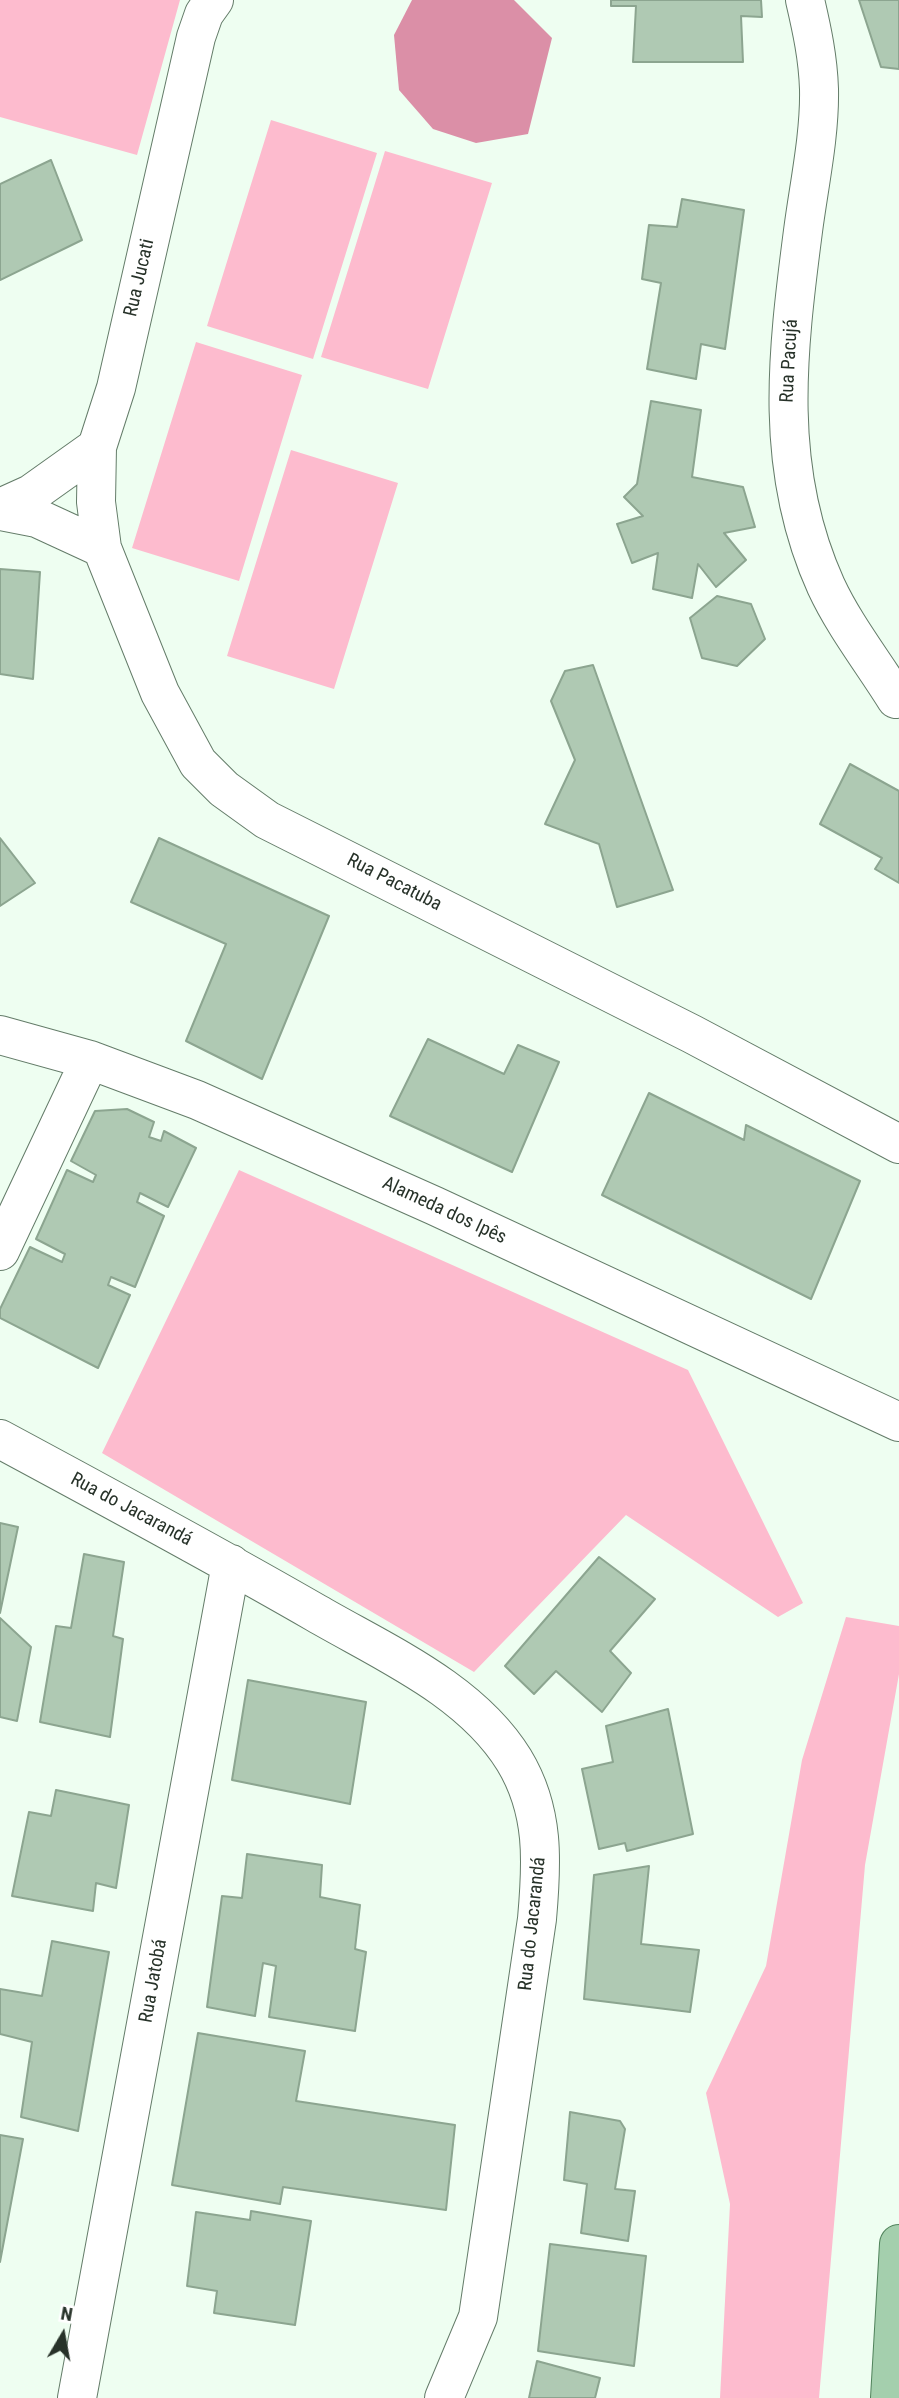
<!DOCTYPE html>
<html>
<head>
<meta charset="utf-8">
<style>
	body { margin:0 }
	#map { position:relative; width:899px; height:2398px; overflow:hidden; background:#eefef1; font-family:"Roboto Condensed",sans-serif }
	canvas { display:block }
	.north { position:absolute; left:28px; top:2300px; width:70px; height:70px; -webkit-text-stroke:5px #fff; paint-order:stroke; rotate:10deg; font-size:19px; font-weight:700; line-height:28px; text-align:center; color:#273229 }
	.north::after { content:''; display:block; margin:auto; width:24px; height:32px; background:#273229; clip-path:polygon(50% 0,100% 100%,50% 72%,0 100%) }
</style>
</head>
<body>
<div id="map">
<canvas width="899" height="2398"></canvas>
<div class="north">N</div>
</div>
<script>
const g = document.querySelector('canvas').getContext('2d');
g.lineJoin = 'round';
function fill(path, color) { g.fillStyle = color; g.fill(path, 'evenodd'); }
function trace(path, color, width, dash) { g.strokeStyle = color; g.lineWidth = width; g.lineCap = dash ? 'butt' : 'round'; g.setLineDash(dash || []); g.stroke(path); }
function write(font, color, halo, rows, align = 'center') {
  g.font = font + ' "Roboto Condensed",sans-serif'; g.lineWidth = 5; g.setLineDash([]); g.textBaseline = 'middle'; g.strokeStyle = halo; g.fillStyle = color; for (const [text, x, y, turn = 0] of rows) {
    g.save(); g.translate(x, y); g.rotate((+turn || 0) * Math.PI / 180); g.textAlign = isNaN(turn) ? turn : align; if (halo) g.strokeText(text, 0, 0); g.fillText(text, 0, 0); g.restore();
  }
}
fill(new Path2D(`
	M0,0H180L137,155L0,117Z
	M271,120L377,153L313,359L207,326Z
	M385,151L492,183L428,389L321,357Z
	M196,342L302,375L239,581L132,548Z
	M291,450L398,483L334,689L227,656Z
	M239,1170L688,1370L803,1603L778,1617L626,1515L474,1672L102,1453Z
	M846,1617L899,1626V1674L865,1865L819,2398H720L730,2204L706,2093L766,1966L802,1760Z`), '#fdbbce');
fill(new Path2D(`
	M412,0H514L552,38L528,134L476,143L433,129L399,90L394,35Z`), '#db8fa7');
const building = new Path2D(`
	M611,0H761L762,17L741,16L743,62H633L636,6H611Z
	M859,0H899V69L881,67Z
	M51,160L82,240L0,280V184Z
	M682,199L744,210L725,349L701,344L696,379L647,369L661,283L642,279L649,225L677,227Z
	M651,401L701,410L692,477L743,487L755,527L724,533L746,560L716,587L698,564L692,598L653,589L658,553L632,563L617,524L643,516L624,497L637,484Z
	M0,569L40,572L33,679L0,674Z
	M717,596L751,604L765,639L737,666L702,658L690,618Z
	M593,665L673,890L617,907L599,844L545,824L575,760L551,701L565,671Z
	M850,764L899,791V883L875,869L882,858L820,824Z
	M0,838L35,883L0,906Z
	M159,838L329,916L262,1079L186,1041L226,944L131,902Z
	M428,1039L504,1074L518,1045L559,1062L512,1172L390,1116Z
	M649,1093L744,1140L746,1125L860,1181L811,1299L602,1195Z
	M127,1109L154,1122L149,1137L161,1141L164,1131L196,1148L168,1207L140,1193L137,1202L164,1216L135,1287L111,1277L108,1285L130,1295L98,1368L0,1318V1309L30,1247L62,1262L65,1254L36,1239L67,1170L93,1182L96,1175L71,1161L95,1111Z
	M0,1523L18,1527L0,1613Z
	M84,1554L124,1562L113,1636L123,1639L110,1737L40,1722L56,1626L71,1628Z
	M599,1557L655,1599L610,1651L631,1673L602,1712L556,1671L534,1694L505,1666Z
	M0,1618L31,1647L17,1721L0,1717Z
	M248,1680L366,1702L350,1804L232,1780Z
	M668,1709L693,1834L627,1851L625,1843L599,1849L582,1769L613,1762L606,1726Z
	M56,1790L129,1805L116,1888L96,1883L93,1911L12,1896L29,1812L51,1816Z
	M247,1854L322,1865L320,1897L360,1905L355,1949L366,1952L355,2031L269,2017L276,1966L263,1963L255,2016L207,2007L222,1896L242,1898Z
	M649,1866L641,1944L699,1950L690,2012L584,1999L594,1875Z
	M52,1941L109,1952L78,2131L21,2117L32,2042L0,2034V1989L42,1996Z
	M198,2033L305,2051L296,2101L455,2125L446,2210L283,2187L280,2204L172,2185Z
	M570,2112L620,2121L625,2129L615,2189L635,2191L628,2241L581,2233L587,2184L564,2180Z
	M0,2135L23,2139L0,2262Z
	M251,2211L311,2221L295,2325L214,2313L217,2291L187,2286L196,2212L250,2220Z
	M550,2244L646,2256L634,2366L538,2351Z
	M537,2361L600,2378L595,2398H529Z`);
fill(building, '#afc9b3');
trace(building, '#8ca590', 2);
const minor = new Path2D(`
	M805,0C812,30 818,58 819,89C820,135 809,185 803,231C787,354 773,469 826,586C844,625 873,662 896,699
	M97,447L96,502L102,548L160,693L198,763L224,789L267,820L692,1034L899,1144
	M0,508L31,494L97,447L116,388L196,37L204,14L214,0
	M0,511L37,518L102,548
	M0,1035L90,1060L197,1100L435,1206L899,1422
	M0,1251L90,1060
	M0,1439C106,1496 212,1553 316,1613C385,1653 471,1690 514,1760C545,1811 542,1863 537,1919L478,2317L444,2398
	M77,2398L231,1564`);
const major = new Path2D(`
	M890,2398L899,2244`);
trace(minor, '#647c69', 40);
trace(major, '#51835c', 40);
trace(minor, '#fff', 38);
trace(major, '#a4cfad', 38);
write('19px', '#273229', '#fff', [
	["Rua Jucati",140,278,-77],
	["Rua Pacujá",790,361,-87],
	["Rua Pacatuba",394,883,27],
	["Alameda dos Ipês",444,1211,25],
	["Rua do Jacarandá",131,1510,28],
	["Rua do Jacarandá",533,1924,-84],
	["Rua Jatobá",154,1981,-80]
]);
</script>
</body>
</html>
